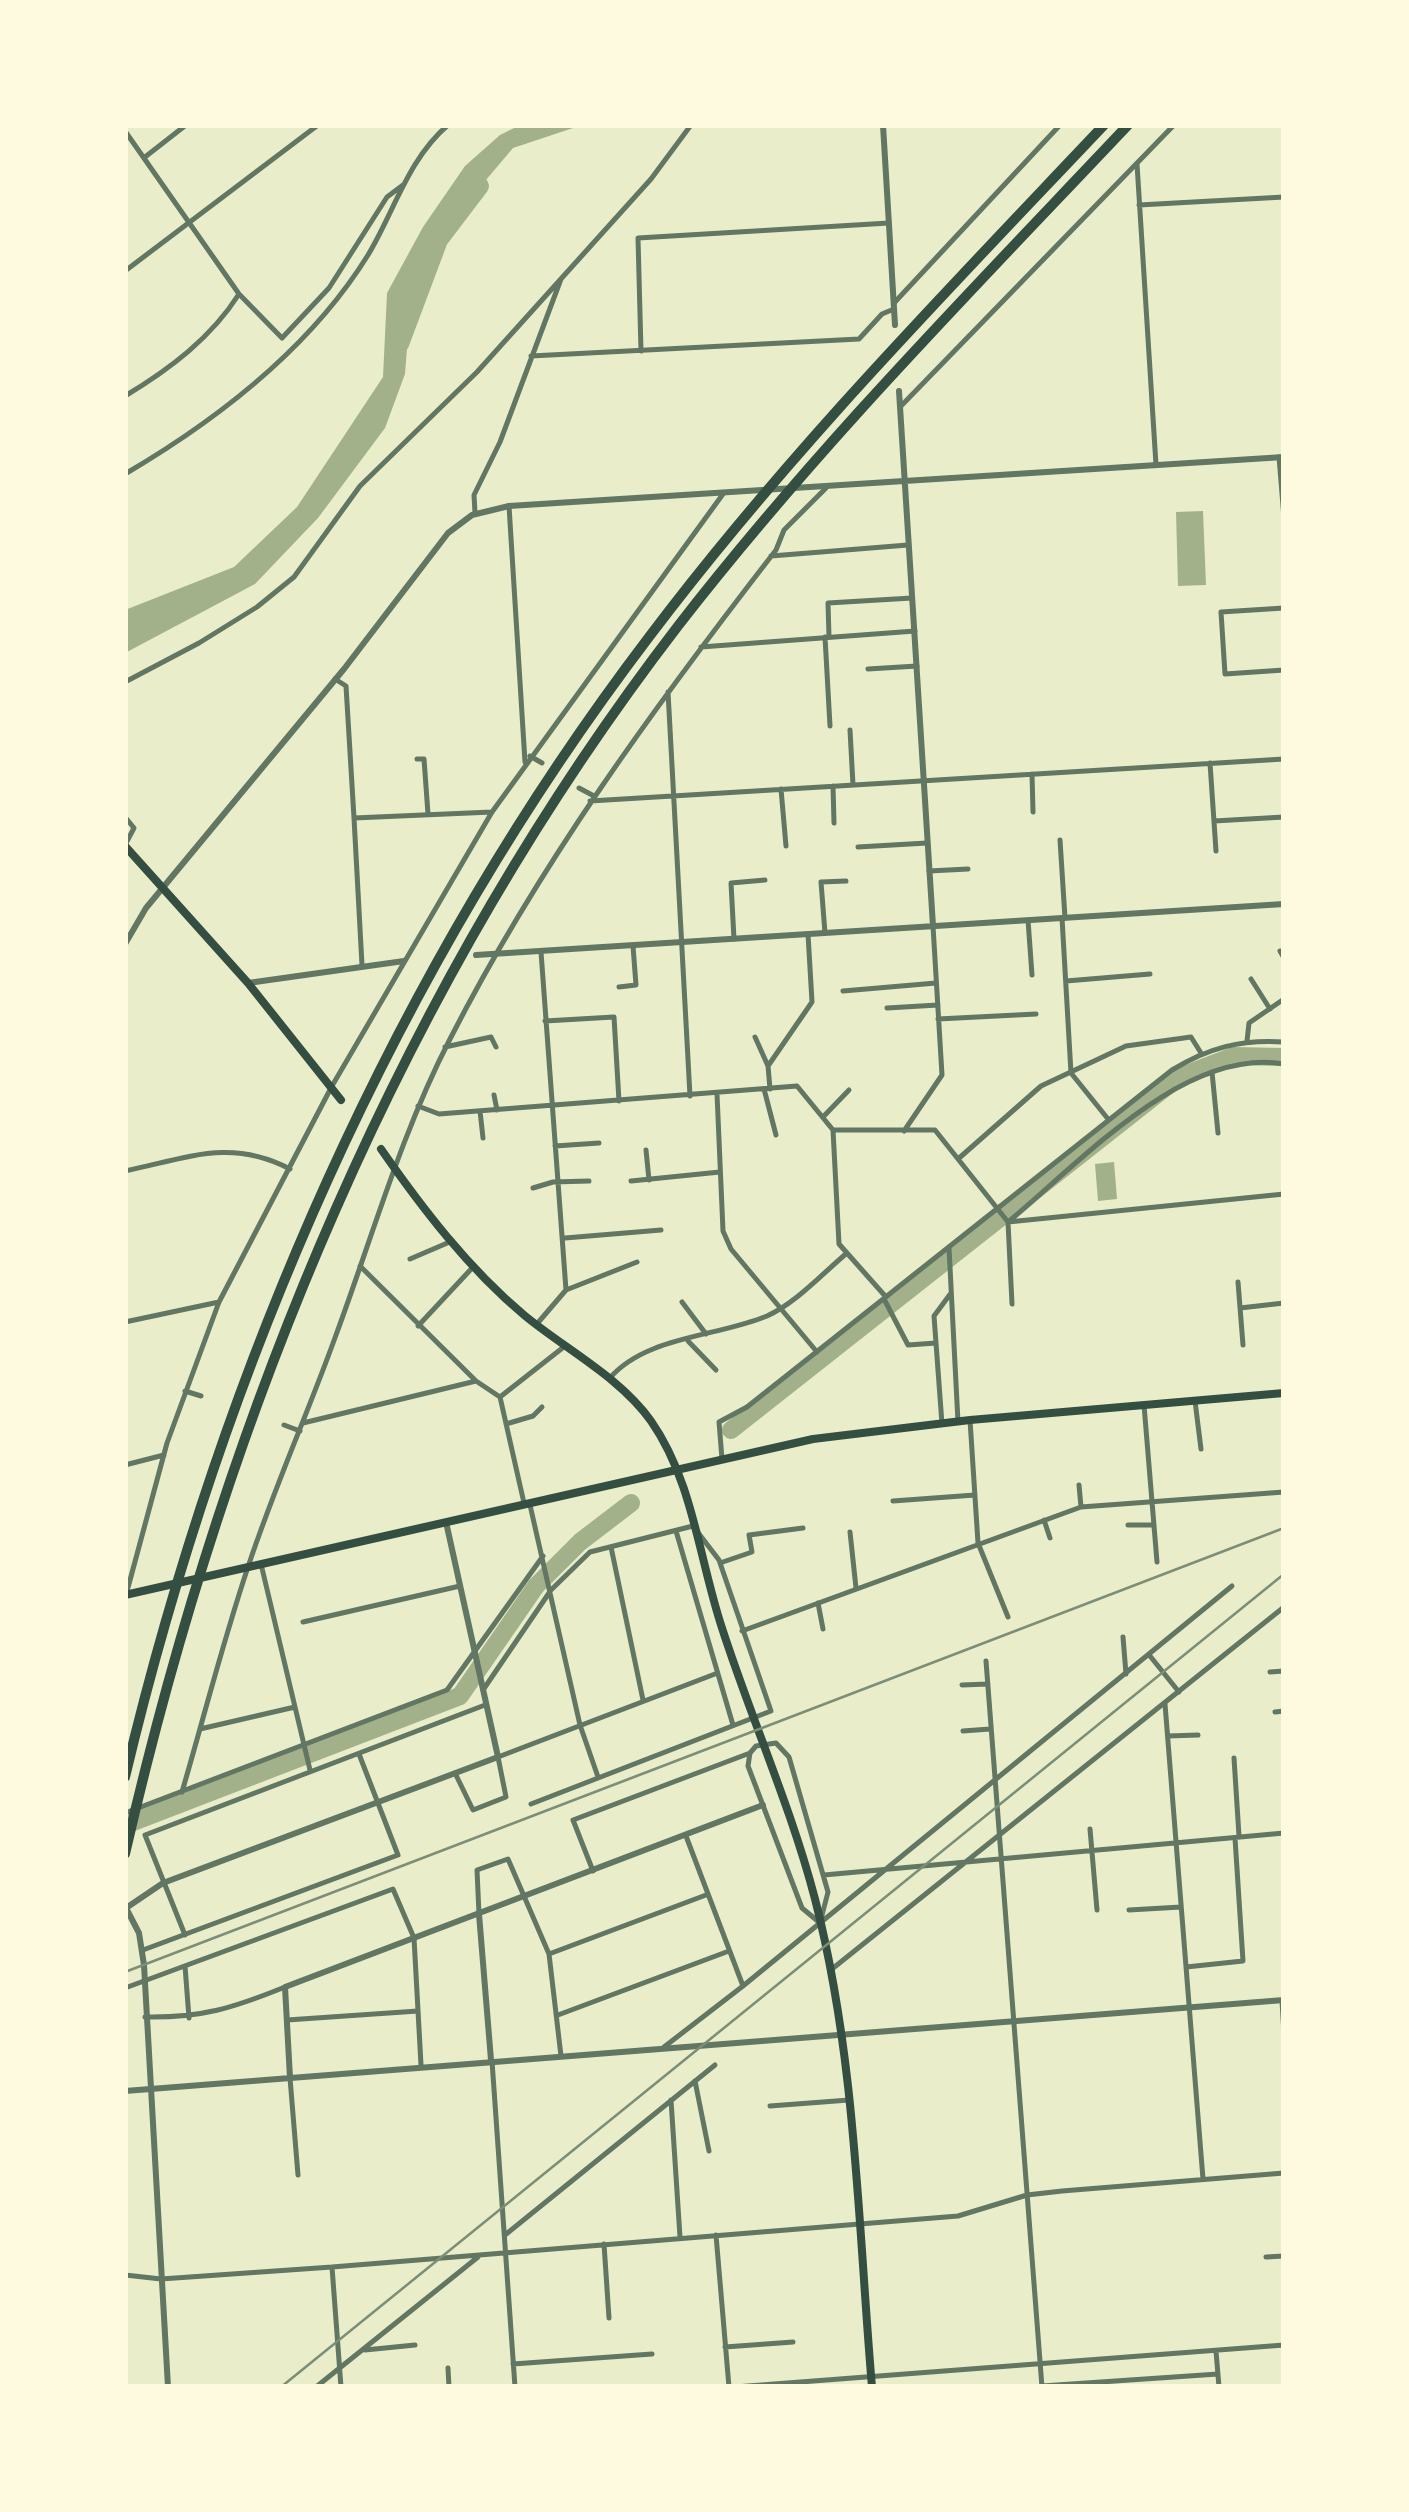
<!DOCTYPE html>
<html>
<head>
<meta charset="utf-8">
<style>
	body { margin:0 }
	#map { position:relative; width:1409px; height:2512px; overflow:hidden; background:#e9edc9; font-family:Bitter,serif }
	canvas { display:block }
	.frame { position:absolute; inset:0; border:128px solid #fefae0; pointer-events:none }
</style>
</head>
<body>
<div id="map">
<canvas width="1409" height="2512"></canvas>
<div class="frame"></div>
</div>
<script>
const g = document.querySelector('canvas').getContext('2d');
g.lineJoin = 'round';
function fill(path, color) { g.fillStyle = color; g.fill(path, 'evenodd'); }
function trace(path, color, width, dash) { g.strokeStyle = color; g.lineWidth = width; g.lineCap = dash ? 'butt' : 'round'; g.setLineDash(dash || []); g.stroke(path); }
fill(new Path2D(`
	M520,125H582L513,148L431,245L411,297L405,374L385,428L318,518L255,584L125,653V610L234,567L297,507L383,377L387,293L423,227L465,166L500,135Z
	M1203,511L1206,585L1178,586L1176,512Z
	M1114,1162L1117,1199L1098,1201L1095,1164Z`), '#a3b18a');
trace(new Path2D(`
	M400,344L439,240L480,186
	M731,1430L1179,1077L1234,1056L1284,1057
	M125,1825L460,1696L536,1586L580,1542L631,1503`), '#a3b18a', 18);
trace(new Path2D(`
	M125,131L239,294L282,338L329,288L387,197L403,185
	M145,157L186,125
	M1137,164L1156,465
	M1139,205L1284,197
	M125,271L318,125
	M894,303L1060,125
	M641,351L638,238L889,223
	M531,356L859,339L882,314L894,309
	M125,396C170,369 211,338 239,294
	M901,406L1174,125
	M1279,457L1284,518
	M125,474C217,420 311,347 368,255C394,212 408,159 448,125
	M509,506L525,762
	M475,513L474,495L500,442L561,279
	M771,556L908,545
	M1284,608L1221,612L1225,674L1284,670
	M825,637L830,726
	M829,637L828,603L912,598
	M701,647L915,631
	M868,669L917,666
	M335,679L346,686L354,818
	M125,682L199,643L257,607L294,577L360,486L477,372L651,179L691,125
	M668,692L690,1096
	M850,730L853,785
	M530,756L542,763
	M417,759H424L428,814
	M1210,763L1216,851
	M1032,774L1033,812
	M833,786L834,823
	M579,788L594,796
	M781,789L786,846
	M590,801L1284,759
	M125,817L134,828L125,845
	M1214,821L1284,817
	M1060,840L1065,918
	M858,847L927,843
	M929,871L968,869
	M1062,918L1071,1073L1108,1119
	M1028,920L1032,975
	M825,933L821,882L846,881
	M734,939L731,883L765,880
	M1280,951L1284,958
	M362,965L354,818L492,812
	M1251,979L1270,1009
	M1066,981L1150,974
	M619,987L636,985L633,946
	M843,991L936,983
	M887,1008L938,1005
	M938,1019L1036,1014
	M545,1021L614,1017L619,1101
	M755,1037L768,1066L770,1089
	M1247,1041L1249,1023L1284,999
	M445,1047L491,1037L496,1047
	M768,1066L812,1002L808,934
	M1212,1072L1218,1133
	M764,1089L776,1135
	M717,1094L723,1231L731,1249L817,1352
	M494,1095L497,1110
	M418,1106L439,1114L797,1086L833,1130H935L1008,1222L1284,1194
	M480,1111L483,1138
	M823,1117L849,1090
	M833,1130L839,1244L886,1297
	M904,1131L942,1075L933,926
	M555,1146L599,1143
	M646,1150L649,1180
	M958,1159L1041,1086L1126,1046L1191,1037L1201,1053
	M125,1171C188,1158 230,1138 290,1169
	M631,1181L720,1172
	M533,1188L553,1182L589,1181
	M565,1238L661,1230
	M949,1248L958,1422
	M410,1259L452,1241
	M360,1266L476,1381L500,1397L565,1346
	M1238,1282L1243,1345
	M566,1290L637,1262
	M884,1299L908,1345L936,1343
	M682,1302L706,1334
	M1012,1304L1008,1222C1080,1163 1184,1047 1284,1064
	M1240,1308L1284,1303
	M125,1322L219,1302
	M536,1325L566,1290L541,952
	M418,1326L474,1266
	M688,1341L716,1370
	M609,1379C645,1336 717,1337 767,1316C796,1303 823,1273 847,1253
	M185,1391L201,1396
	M500,1397L524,1503
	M1195,1401L1201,1449
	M1144,1405L1157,1562
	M970,1420L978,1543L1008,1617
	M303,1423L476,1381
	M506,1424L533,1416L542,1407
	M942,1424L934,1316L951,1293
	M284,1425L300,1431
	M722,1459L719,1422L747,1407L1172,1070C1208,1048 1241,1039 1284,1042
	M125,1465L164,1455
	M1079,1485L1081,1507
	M893,1501L975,1495
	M530,1505L580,1725L598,1777
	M1044,1520L1050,1538
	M1128,1525H1154
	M676,1531L733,1725
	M850,1532L856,1588
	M611,1547L643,1700
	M720,1563L752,1552L749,1535L803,1528
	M261,1564L310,1770
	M126,1595L167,1443L219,1302L332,1086L492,812L723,494
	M818,1603L823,1629
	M303,1622L460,1586
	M742,1631L1081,1507L1284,1492
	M1123,1637L1126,1674
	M1150,1656L1179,1692
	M986,1661L1042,2387
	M1270,1672L1284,1671
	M962,1685L988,1684
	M483,1690L549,1593
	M1165,1704L1203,2179
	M1275,1712L1284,1711
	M200,1729L295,1707
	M963,1731L990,1729
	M1168,1736L1198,1735
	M1284,1754V1758
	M1234,1758L1239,1836
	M455,1773L473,1810L506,1797L498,1757L715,1674
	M182,1792C204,1717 223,1641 248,1567C274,1488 308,1413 336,1335C373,1235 401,1134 450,1039C540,863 655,706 776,550L784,530L826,488
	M531,1804L771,1711L719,1560L693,1526L590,1552L551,1590
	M125,1813L447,1690L543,1556
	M1090,1829L1097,1910
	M593,1871L573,1820L750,1753L756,1746L776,1743L789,1757L828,1892L820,1923L802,1908L748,1766L750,1753
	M824,1875L1284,1833
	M1129,1910L1181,1907
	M479,1914L477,1870L508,1859L549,1954L561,2056
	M185,1935L145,1835L485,1705
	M143,1950L398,1855L359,1754
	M549,1954L706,1895
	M185,1966L189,2018
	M1186,1967L1243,1961L1235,1838
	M832,1969L1284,1607
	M743,1986L1232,1586
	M125,1988L393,1889L414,1938L421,2065
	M1282,2001L1284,2034
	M558,2015L729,1951
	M145,2017C202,2018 233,2008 285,1987
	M287,2020L418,2011
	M664,2047L743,1986L686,1836
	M492,2061L515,2387
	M290,2078L298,2175
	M695,2081L709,2151
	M671,2100L680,2237
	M770,2106L849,2100
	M505,2235L715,2065
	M716,2235L729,2387
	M604,2244L609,2318
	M1266,2257L1284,2256
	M332,2267L341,2387
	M125,2275L161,2279L332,2267L958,2216L1027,2195L1062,2191L1284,2173
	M725,2347L793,2342
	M365,2350L415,2345
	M1216,2351L1219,2387
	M513,2364L652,2354
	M448,2368L449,2387
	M1042,2386L1218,2374
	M316,2387L478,2257
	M735,2387L1284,2345`), '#617663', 5);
trace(new Path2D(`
	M883,125L895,325
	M899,391L933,926
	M125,944L146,908L344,669L448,533L472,515L509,506L1284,457
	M476,955L1284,904
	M248,983L404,961
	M126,1908L163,1883L498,1757L446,1522
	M126,1908L139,1933L144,1965L168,2387
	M479,1914L491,2060
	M290,2078L285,1987L763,1805
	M125,2091L1284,2000`), '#617663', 6);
trace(new Path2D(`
	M125,846L248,983L341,1100
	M381,1149C422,1208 468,1268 524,1315C565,1349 620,1377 651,1421C693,1481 699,1559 722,1628C751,1718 791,1807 815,1899C856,2058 858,2224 872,2387
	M125,1595L813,1439L970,1420L1284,1393`), '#344e41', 8);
trace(new Path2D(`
	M125,1777C222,1369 394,972 649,637C787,454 947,291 1104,125
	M125,1854C226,1413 401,986 678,626C816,448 974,288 1128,125`), '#344e41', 10);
trace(new Path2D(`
	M125,1972L1284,1528
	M281,2387L1284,1574`), '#7c8e77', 2.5);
</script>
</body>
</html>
